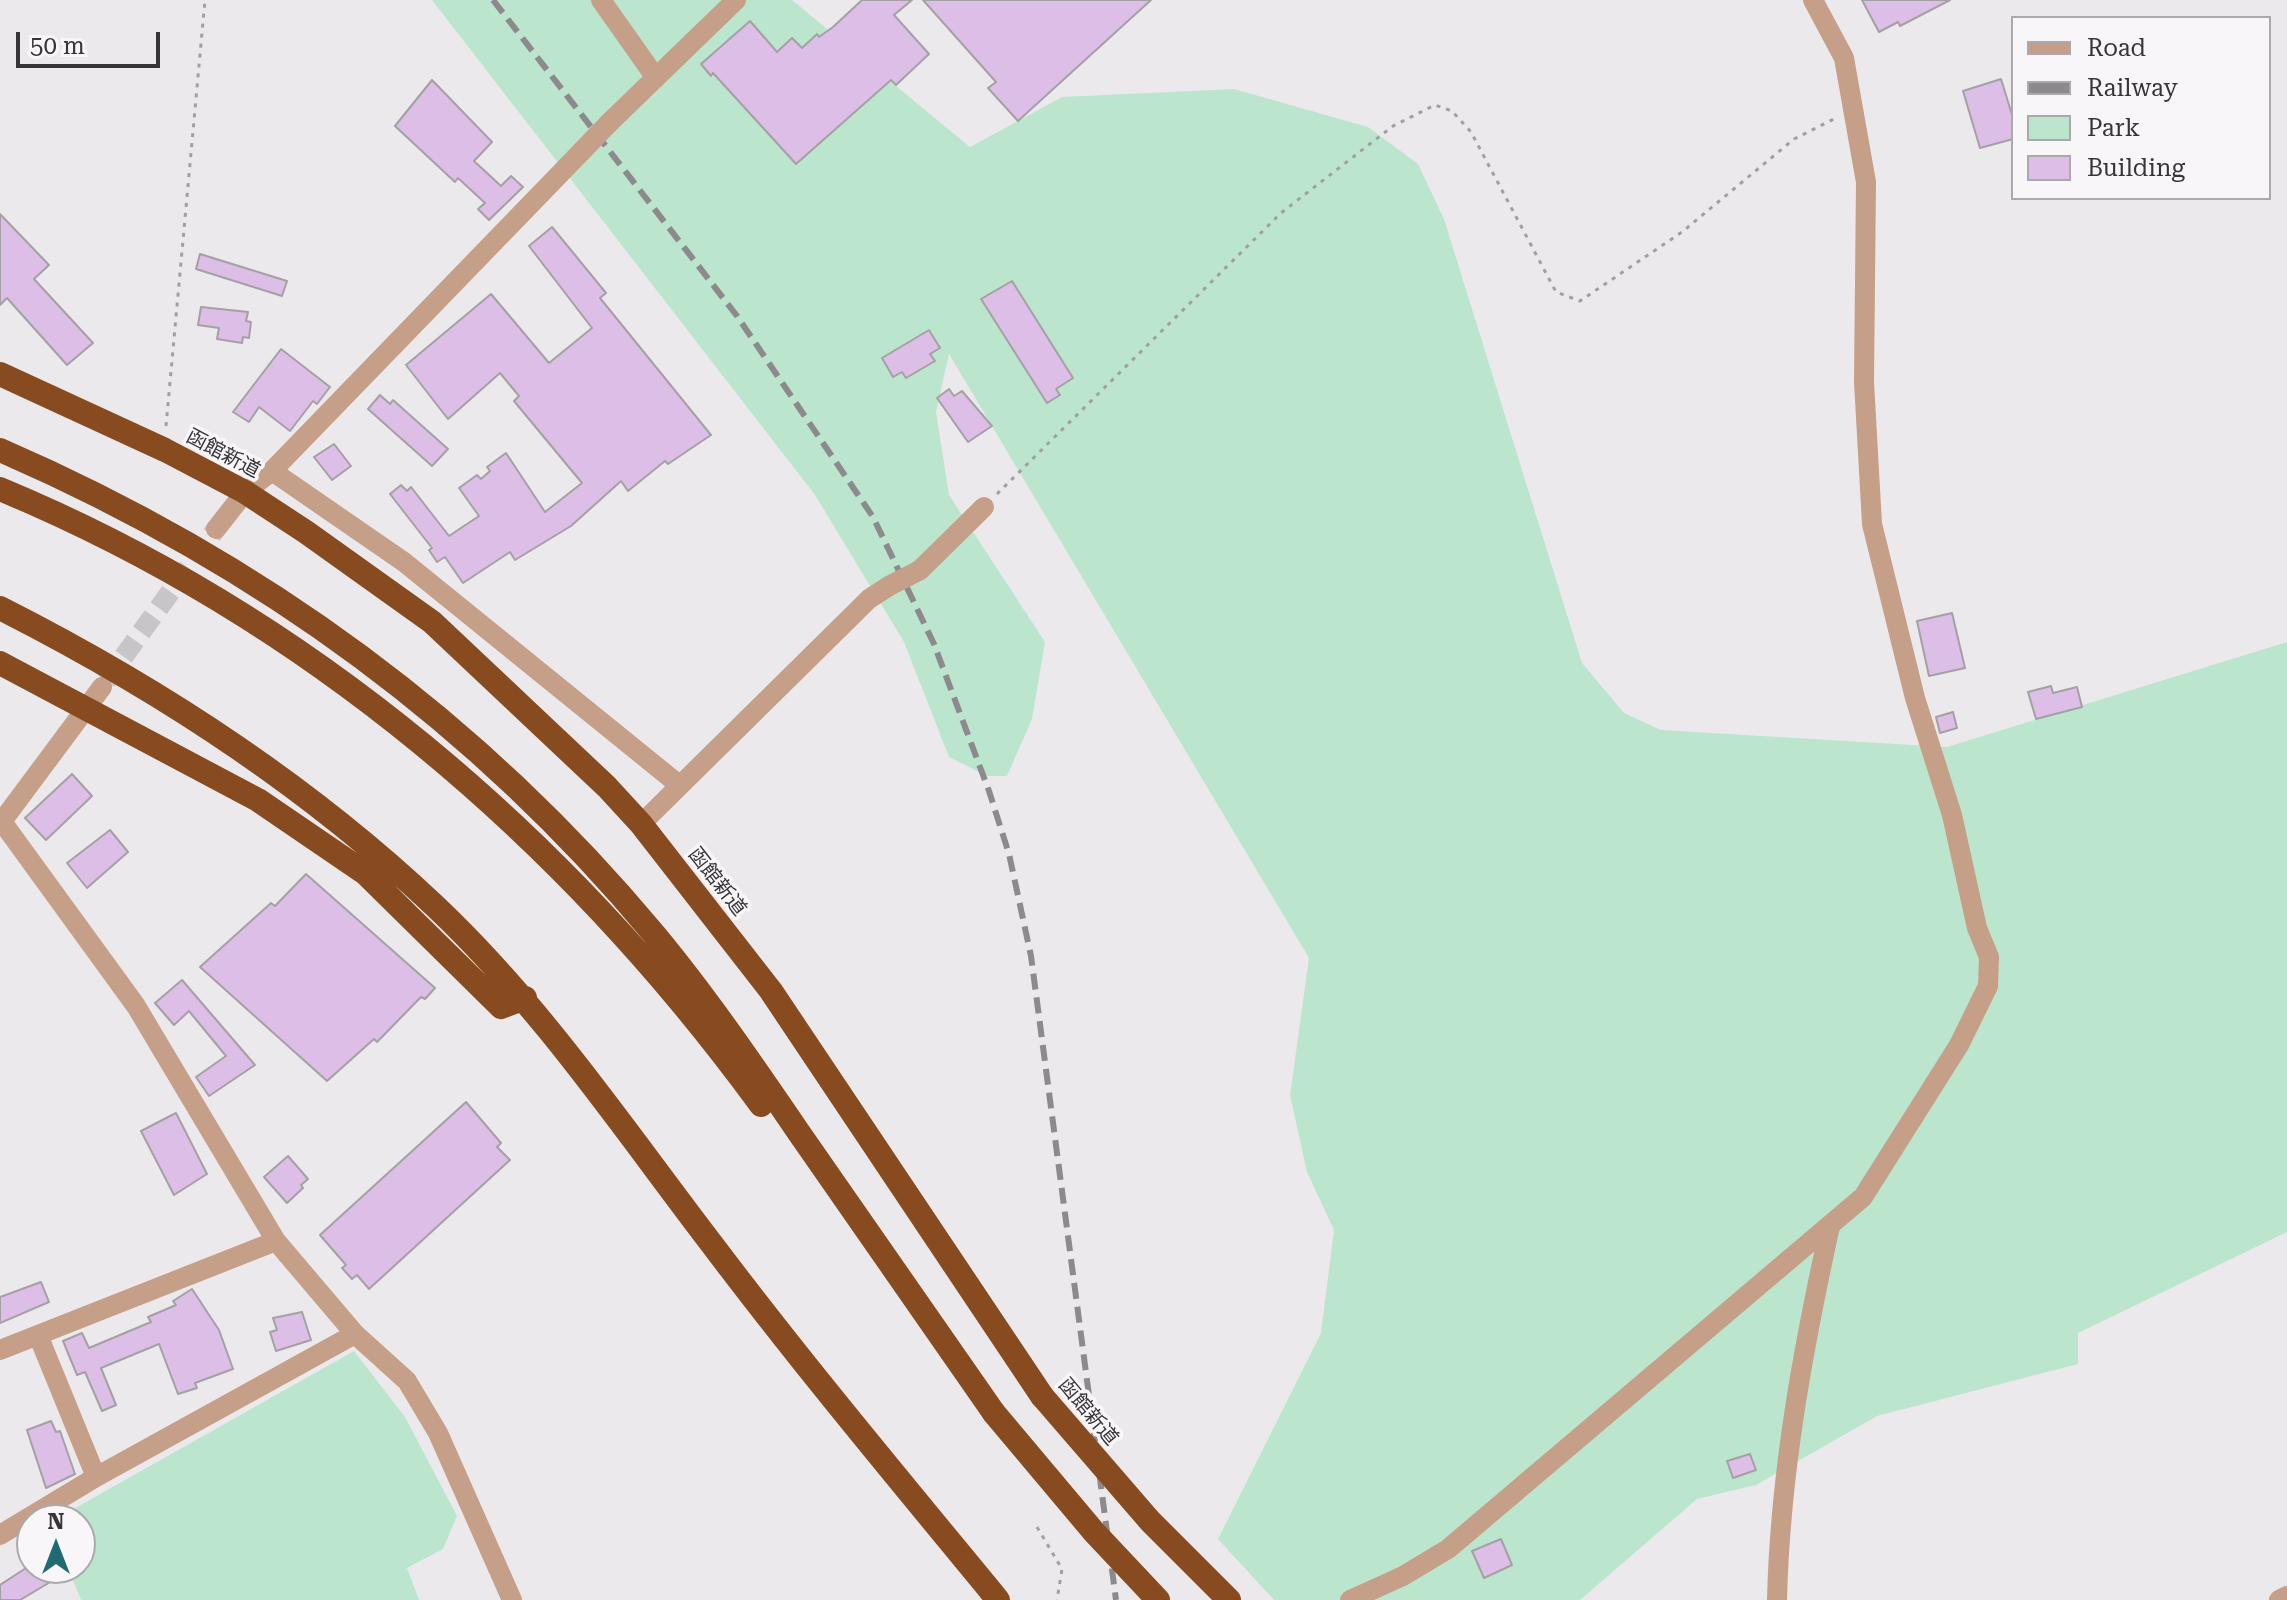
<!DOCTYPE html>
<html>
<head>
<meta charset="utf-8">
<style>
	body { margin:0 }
	#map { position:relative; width:2287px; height:1600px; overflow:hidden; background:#ece9ed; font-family:"Roboto Serif",serif }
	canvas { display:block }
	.legend { position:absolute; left:2011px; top:16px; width:260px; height:184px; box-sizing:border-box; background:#f9f6fa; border:2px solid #aba9ac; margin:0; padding:10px 14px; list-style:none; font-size:24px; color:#363537 }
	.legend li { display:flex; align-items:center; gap:16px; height:40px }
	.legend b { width:40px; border:2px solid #aba9ac }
	.north { position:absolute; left:16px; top:1504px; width:80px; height:80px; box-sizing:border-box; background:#f9f6fa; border:2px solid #aba9ac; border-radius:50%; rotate:0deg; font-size:22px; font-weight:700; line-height:32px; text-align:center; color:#363537 }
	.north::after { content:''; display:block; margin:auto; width:28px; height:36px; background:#206a74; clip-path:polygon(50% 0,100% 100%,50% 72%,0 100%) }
	.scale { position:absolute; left:16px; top:32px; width:144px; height:36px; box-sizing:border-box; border:4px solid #363537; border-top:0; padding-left:10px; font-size:24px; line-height:28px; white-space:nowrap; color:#363537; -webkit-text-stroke:6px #f9f6fa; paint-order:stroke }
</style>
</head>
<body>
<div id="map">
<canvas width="2287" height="1600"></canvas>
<ul class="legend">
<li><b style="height:10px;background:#c59f87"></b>Road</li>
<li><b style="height:10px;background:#8c8a8d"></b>Railway</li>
<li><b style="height:22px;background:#bce5ce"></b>Park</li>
<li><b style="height:22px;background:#dcbee6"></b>Building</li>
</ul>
<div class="north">N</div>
<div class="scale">50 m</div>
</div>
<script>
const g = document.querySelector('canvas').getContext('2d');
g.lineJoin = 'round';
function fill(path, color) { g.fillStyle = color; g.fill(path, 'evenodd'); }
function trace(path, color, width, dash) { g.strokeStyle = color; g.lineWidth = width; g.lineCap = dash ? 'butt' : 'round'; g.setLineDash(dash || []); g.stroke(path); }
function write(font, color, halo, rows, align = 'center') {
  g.font = font + ' "Roboto Serif","Noto Sans JP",serif'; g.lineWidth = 7; g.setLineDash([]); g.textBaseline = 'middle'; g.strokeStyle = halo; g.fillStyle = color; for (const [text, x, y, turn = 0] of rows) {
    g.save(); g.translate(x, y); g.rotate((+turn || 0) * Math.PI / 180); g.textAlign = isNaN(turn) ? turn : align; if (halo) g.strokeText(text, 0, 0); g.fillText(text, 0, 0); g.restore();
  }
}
fill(new Path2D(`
	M432,0H792L970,147L1062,97L1234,89L1368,127L1418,164L1444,219L1582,663L1624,713L1661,730L1947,747L2287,642V1232L2078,1333V1364L1877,1416L1756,1485L1697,1499L1580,1600H1274L1218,1539L1321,1333L1334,1230L1307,1172L1290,1095L1309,958L949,354L936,412L949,495L1045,642L1032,719L1007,776H987L949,757L904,642L815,495Z
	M354,1351L405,1417L457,1516L443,1549L407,1568L419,1600H81L68,1568H80V1520H54Z`), '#bce5ce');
const building = new Path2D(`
	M862,0H912L894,15L929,54L896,85L891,80L796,164L713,73L711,76L701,64L750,21L777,52L792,38L802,48L817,34L819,37L833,27Z
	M923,0H1151L1018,121L988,88L996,82Z
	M1862,0H1950L1900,26L1898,22L1879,32Z
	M2001,79L2013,118V139L1980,148L1963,91Z
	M432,80L492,142L474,161L501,186L511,176L523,187L489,220L478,209L485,203L458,178L455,182L395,126Z
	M0,214L49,265L34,279L93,343L67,365L7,298L0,305Z
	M552,227L606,293L600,298L711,435L668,464L665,461L628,491L621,481L571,526L515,560L510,552L463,583L445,557L437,562L429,550L432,548L390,494L401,485L407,491L411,487L449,536L479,516L459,488L477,475L481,479L490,471L487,467L506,453L545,512L582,483L514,401L519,396L500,373L448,419L406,365L491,294L549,363L592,328L529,246Z
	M200,254L287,281L282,296L196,269Z
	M1012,281L1073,378L1056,389L1060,395L1047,403L981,299Z
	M201,307L248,312L246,321L251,322L249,338L243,337L242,343L217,339L219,328L198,325Z
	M929,330L940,348L930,354L935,361L906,378L902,372L893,377L882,358Z
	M281,349L330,387L317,404L313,401L290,431L259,407L249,422L233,412Z
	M949,389L954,396L962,391L992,426L968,442L937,398Z
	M380,395L390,404L393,400L448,449L432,466L368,409Z
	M334,444L351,466L332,480L314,457Z
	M1952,613L1965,668L1929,676L1917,621Z
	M2051,686L2053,693L2077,687L2082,707L2036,719L2028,692Z
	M1953,712L1957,728L1940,733L1936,717Z
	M72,774L92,796L46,840L25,818Z
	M110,830L128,852L87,888L67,863Z
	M306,874L435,988L425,999L421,997L377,1042L374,1039L327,1081L200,967L271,903L275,906Z
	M182,980L255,1065L209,1096L196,1077L226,1056L189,1011L174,1025L155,1003Z
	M466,1102L501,1143L497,1147L510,1160L369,1289L357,1275L352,1279L342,1268L346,1265L320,1235Z
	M176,1113L207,1174L174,1195L141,1131Z
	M288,1156L308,1179L301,1185L303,1188L287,1203L264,1177Z
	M41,1282L49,1302L0,1323V1297Z
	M192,1289L219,1330L233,1369L195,1383L197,1388L178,1394L159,1344L101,1368L116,1405L102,1411L85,1372L77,1375L63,1341L82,1333L89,1348L151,1322L148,1317L176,1305L173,1301Z
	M302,1312L311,1340L276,1351L270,1332L277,1330L273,1318Z
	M51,1421L56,1432L60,1431L75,1474L46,1488L27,1430Z
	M1750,1454L1756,1470L1733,1478L1727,1461Z
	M1501,1539L1512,1565L1484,1578L1472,1551Z
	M26,1568H45L52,1581L20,1600H0V1585Z`);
fill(building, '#dcbee6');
trace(building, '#a3a1a4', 2);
trace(new Path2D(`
	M106,681L216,529`), '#c8c5c9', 20, [20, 10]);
trace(new Path2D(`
	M166,426L205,0
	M997,494L1281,213L1393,126L1435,105L1452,111L1471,132L1556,292L1580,301L1682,232L1794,139L1834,119
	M1037,1527L1062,1569L1057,1600`), '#a19fa2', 3, [4, 6]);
trace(new Path2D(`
	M601,0L656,78
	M609,123L736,0
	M272,471L404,562L678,784
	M216,529L245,492L272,471L583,150
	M920,570L984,507
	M0,819L136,1006L276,1241L355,1334L407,1381L438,1433L512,1600
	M3,820L102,687
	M641,824L869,599L889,586
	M38,1335L96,1477
	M0,1350L276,1241
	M0,1535L96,1477L355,1334
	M1350,1600L1403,1576L1448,1549L1863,1197L1959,1045L1988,986L1989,957L1977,928L1952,815L1915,698L1872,524L1864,382L1866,182L1844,58L1813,0
	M1777,1600C1780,1473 1803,1349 1830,1226
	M2279,1600L2287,1596`), '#c59f87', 20);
trace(new Path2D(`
	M0,374L165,450L245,492L306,532L432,622L607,787L641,824L771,991L1042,1396
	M0,450C256,561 475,719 654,934C708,999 756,1070 804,1140C867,1231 930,1322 994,1413
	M0,489C308,617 565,837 761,1105
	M0,608C158,688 306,784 435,906C541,1006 623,1128 711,1243C803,1365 901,1482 998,1600
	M0,663L258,800L365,873L501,1007L525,998`), '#884b20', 24);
trace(new Path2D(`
	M493,0L737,316L873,517L934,644L989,791L1009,854L1031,956L1116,1600`), '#8c8a8d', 6, [16, 8]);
trace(new Path2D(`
	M583,150L609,123
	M889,586L920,570`), '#c59f87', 20);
trace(new Path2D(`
	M1042,1396L1150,1521L1229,1600
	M994,1413L1094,1532L1158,1600`), '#884b20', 24);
write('20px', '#363537', '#f9f6fa', [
	["函館新道",223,454,28],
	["函館新道",717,882,52],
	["函館新道",1088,1412,50]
]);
</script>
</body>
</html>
